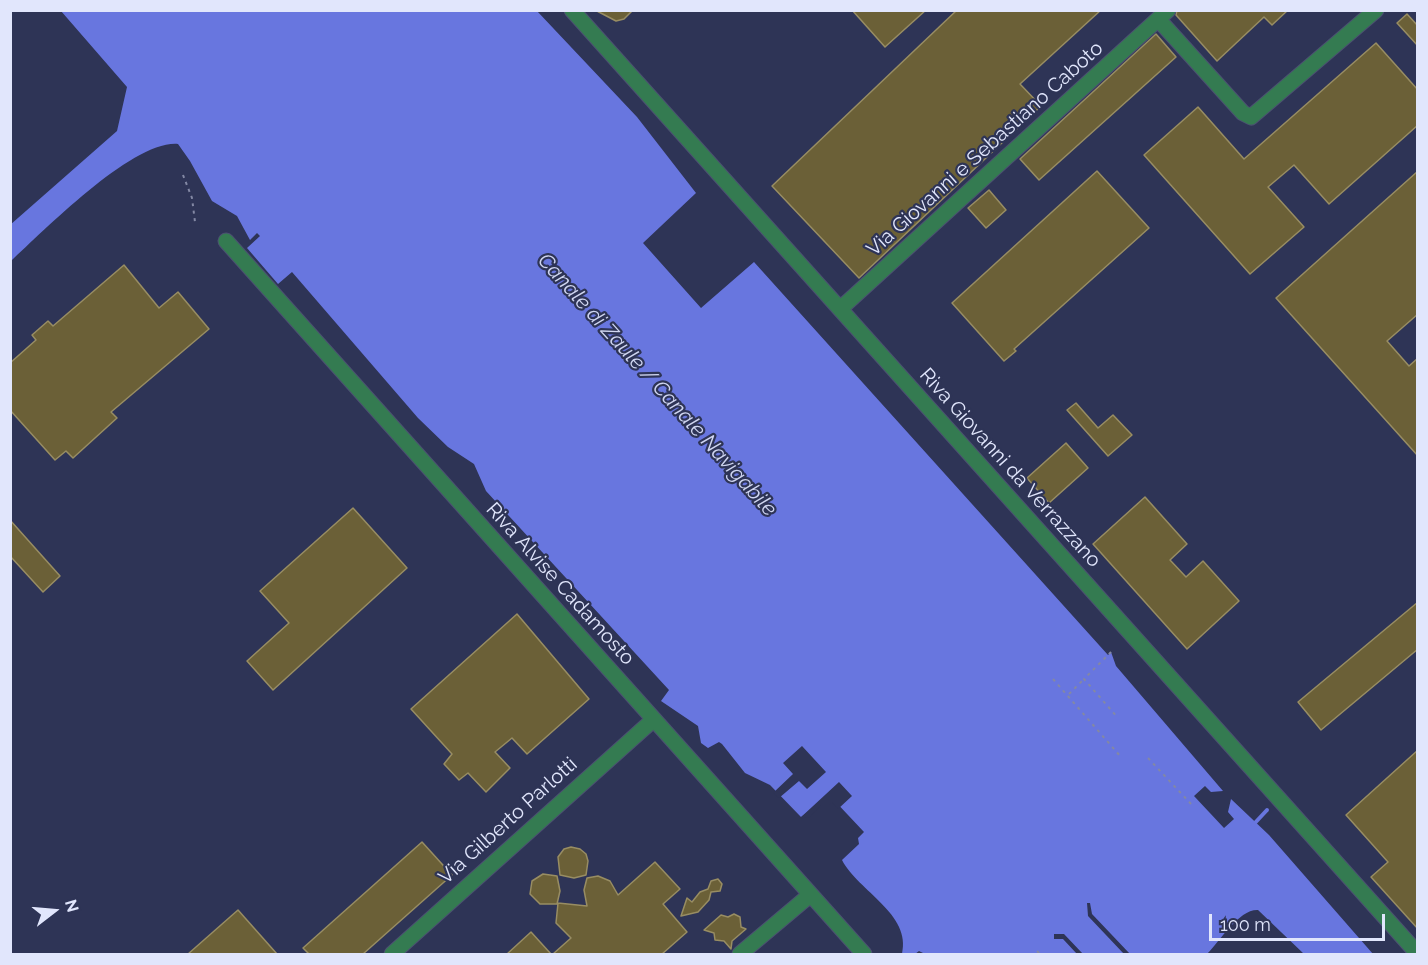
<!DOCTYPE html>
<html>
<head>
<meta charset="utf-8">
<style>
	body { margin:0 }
	#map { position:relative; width:1428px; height:965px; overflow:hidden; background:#2e3456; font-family:Raleway,sans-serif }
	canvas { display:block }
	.frame { position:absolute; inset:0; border:12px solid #e1e6fc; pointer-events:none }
	.north { position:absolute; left:24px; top:881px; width:60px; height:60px; -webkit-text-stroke:4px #2e3456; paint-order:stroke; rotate:74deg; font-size:16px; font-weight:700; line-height:24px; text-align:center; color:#e1e6fc }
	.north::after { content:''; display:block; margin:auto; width:21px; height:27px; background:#e1e6fc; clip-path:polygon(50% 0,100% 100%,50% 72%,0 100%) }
	.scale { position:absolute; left:1209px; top:914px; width:176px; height:27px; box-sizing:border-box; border:3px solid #e1e6fc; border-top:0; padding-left:8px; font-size:18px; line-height:21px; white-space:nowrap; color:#e1e6fc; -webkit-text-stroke:4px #2e3456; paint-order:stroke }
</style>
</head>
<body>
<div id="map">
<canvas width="1428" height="965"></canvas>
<div class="frame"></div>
<div class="north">N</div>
<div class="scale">100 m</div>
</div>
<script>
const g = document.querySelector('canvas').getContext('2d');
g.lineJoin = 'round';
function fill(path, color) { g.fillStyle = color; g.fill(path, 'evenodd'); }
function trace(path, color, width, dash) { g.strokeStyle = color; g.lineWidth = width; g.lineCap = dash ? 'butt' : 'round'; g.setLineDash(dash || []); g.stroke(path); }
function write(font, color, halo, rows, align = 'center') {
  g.font = font + ' Raleway,sans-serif'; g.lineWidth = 4.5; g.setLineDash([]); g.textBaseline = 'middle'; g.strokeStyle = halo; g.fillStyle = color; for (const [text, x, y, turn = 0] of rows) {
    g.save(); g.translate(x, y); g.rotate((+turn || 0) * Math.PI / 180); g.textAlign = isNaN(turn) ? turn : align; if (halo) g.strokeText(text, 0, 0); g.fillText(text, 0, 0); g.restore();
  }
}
fill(new Path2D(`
	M61,11H537L637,117L696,193L643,243L701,308L754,262L1108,655L1111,652L1116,666L1223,791L1211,792L1205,786L1194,796L1224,828L1234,819L1228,812L1231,799L1269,835L1373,954H1304L1258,910C1239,909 1220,941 1207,954H1130L1092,914L1090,903H1087L1088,916L1124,954H1083L1064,934H1054V939H1063L1077,954H925L919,951L915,954H902C912,914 858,891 842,860L859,844L858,838L864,832L832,798L820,802L801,817L770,785L745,773L722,744L719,742L708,748L701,743L698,726L661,701L669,690L486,491L474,464L448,447L418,418L292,272L278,284L247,248L260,236L257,233L250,240L237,216L212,201L190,161L178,144C133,140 45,230 11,261L10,225L117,131L127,87Z`), '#6876df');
fill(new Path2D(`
	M802,746L826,772L807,789L799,781L779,798L773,793L793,774L783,763Z
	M839,782L852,796L838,809L832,802L829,805H821L810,817L799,819Z`), '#2e3456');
trace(new Path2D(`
	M1253,825L1267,810`), '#6876df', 4);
const building = new Path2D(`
	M595,10H633L624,19L616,21Z
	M852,10H926L885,47Z
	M957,10H1101L1020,84L1041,106L859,278L772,186Z
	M1177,10H1288L1272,25L1264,17L1217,61L1176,15Z
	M1407,14L1418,26V46L1397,23Z
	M1156,34L1176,57L1039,180L1020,159Z
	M1376,43L1418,90V125L1329,204L1294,165L1268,187L1304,227L1250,274L1144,155L1198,107L1244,159Z
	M1097,171L1149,228L1014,349L1016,351L1004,361L952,303Z
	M1418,171V314L1387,341L1409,366L1418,358V456L1276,298Z
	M989,190L1006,210L986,228L968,208Z
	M124,265L159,308L178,292L209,329L111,412L117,418L73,458L66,451L55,460L10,410V363L36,340L32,335L48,321L53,326Z
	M1076,403L1098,428L1113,415L1132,435L1108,456L1067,410Z
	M1066,443L1088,468L1049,503L1027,478Z
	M1145,497L1187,544L1170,560L1186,577L1203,561L1239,601L1187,649L1093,544Z
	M353,508L407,568L273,690L247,661L289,623L260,591Z
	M10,520L60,576L43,592L10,556Z
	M1418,602V649L1321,730L1298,702Z
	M517,614L589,699L527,754L512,738L495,752L510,768L486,792L468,773L459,780L444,764L452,754L411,709Z
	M1418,750V929L1371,877L1388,862L1346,815Z
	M422,842L452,875L363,954H309L303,948Z
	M571,847L580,849L586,854L588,861L586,875L574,878L560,875L558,857L564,849Z
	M655,862L680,889L663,904L687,932L662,954H553L571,938L556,923L558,903L587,906L584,890L587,878L598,876L610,881L618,895Z
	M543,874L557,876L560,891L557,904H540L530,894L532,881Z
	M718,879L722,884L720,891L711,892L709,900L698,912L681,916L687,898L692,902L700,892L708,889L711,881Z
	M238,910L277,954H188Z
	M734,914L740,917L741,927L746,929L732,941L731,949L724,941L715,940L714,933L704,930L721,915L728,917Z
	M531,932L551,954H507Z`);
fill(building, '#6b6037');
trace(building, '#988d63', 1.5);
const minor = new Path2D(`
	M572,10L1418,954
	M1158,19L1243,113L1251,117L1376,10
	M226,241L864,954
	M840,309L1168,10
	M392,954L653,720
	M740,954L810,895`);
trace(minor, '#4b5071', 17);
trace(new Path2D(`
	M183,175L192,198L195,222
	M1111,652L1084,679L1118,718
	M1053,679L1121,757
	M1069,694L1084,679
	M1148,758L1192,805
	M1037,951L1040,954`), '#8388a4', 2, [3, 4.5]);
trace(minor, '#347b51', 15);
write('20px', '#e1e6fc', '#2e3456', [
	["Via Giovanni e Sebastiano Caboto",985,149,-42],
	["Riva Giovanni da Verrazzano",1010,468,48],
	["Riva Alvise Cadamosto",560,584,48],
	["Via Gilberto Parlotti",508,821,-42]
]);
write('italic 21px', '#d0d6f1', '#2e3456', [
	["Canale di Zaule / Canale Navigabile",657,385,48]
]);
</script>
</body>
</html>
